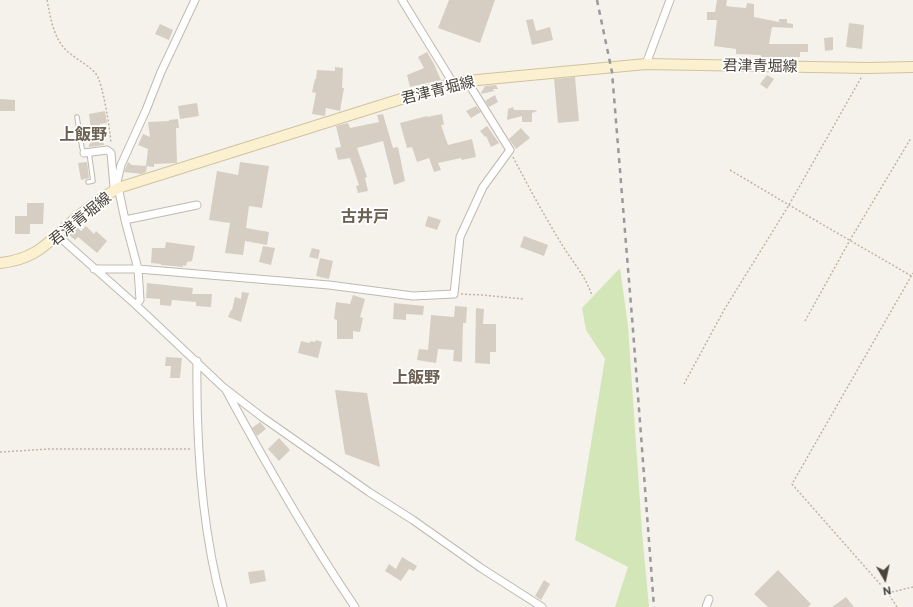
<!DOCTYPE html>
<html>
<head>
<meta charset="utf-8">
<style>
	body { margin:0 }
	#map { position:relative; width:913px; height:607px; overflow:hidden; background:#f5f2ec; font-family:Commissioner,sans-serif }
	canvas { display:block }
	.north { position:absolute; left:865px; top:559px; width:40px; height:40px; -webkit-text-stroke:3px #fff; paint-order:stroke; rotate:171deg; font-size:11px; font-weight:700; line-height:16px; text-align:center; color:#49433a }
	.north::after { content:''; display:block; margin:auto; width:14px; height:18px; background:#49433a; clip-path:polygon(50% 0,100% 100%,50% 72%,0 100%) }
</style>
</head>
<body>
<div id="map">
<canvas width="913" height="607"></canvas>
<div class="north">N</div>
</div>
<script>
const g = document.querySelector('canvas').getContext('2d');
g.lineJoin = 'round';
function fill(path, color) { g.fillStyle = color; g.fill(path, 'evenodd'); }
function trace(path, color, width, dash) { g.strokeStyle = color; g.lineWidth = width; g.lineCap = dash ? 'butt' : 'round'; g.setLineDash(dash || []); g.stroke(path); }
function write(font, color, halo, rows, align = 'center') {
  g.font = font + ' Commissioner,"Noto Sans JP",sans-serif'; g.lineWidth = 3.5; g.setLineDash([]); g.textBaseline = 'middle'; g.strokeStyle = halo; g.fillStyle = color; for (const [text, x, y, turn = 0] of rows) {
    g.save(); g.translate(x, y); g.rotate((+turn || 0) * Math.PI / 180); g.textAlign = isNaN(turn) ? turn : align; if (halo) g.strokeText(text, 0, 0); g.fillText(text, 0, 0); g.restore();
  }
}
fill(new Path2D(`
	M620,268L628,326L642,532L649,607H615L628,567L575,540L605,359L586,330L582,308Z`), '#d2e6b8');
fill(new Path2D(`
	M449,0H495L480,43L438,28Z
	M717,0H727L726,6L734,7L746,8L747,3L754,4V17L779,22V19H787V23L793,24V28L772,27L769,44H808V52H800V57H760L761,55L736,54V49L714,46L717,20H707V12H715Z
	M533,19L536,31L550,27L553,40L532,45L526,20Z
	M849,23L864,25L862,49L846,47Z
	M160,24L173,30L169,40L155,34Z
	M833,37V50L825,51L824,38Z
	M427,52L434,64L441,80L410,87L407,75L424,68L418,57Z
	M335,67L343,68L342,88H344L340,111L326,108L325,116L312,114L316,93L312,92L315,79H316L317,70L335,71Z
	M767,75L774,79L767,89L760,84Z
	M575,77L579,121L558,123L554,79Z
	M496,85L498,89H493L494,91L481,94V93L485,86Z
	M495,95L498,102L489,107L485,101Z
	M0,99L15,100V111H0Z
	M197,103L199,116L180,119L178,106Z
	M476,106L481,112L471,118L466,111Z
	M513,107L514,110H536L537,111L532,113V122H522V116L507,120L508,109Z
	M105,111L107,123L100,124L104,145L89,147V144H90L88,131L91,130L89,114Z
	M383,114L393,148L398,147L405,181L394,185L383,141L357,148L367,177L365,178L368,191L358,193L356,186L359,185L350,158L338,160L335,148L341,147L336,126L348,123L350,128L379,122L377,115Z
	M442,114L444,125H441L448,145L472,139L476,157L462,160L461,158L438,163L441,170L434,172L429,158L417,162L412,147L407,148L400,123L427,116V117Z
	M178,119L179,128H176L177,163L154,164V167L146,166L148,149L138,145L143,134L150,137L148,122L169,121V120Z
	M487,126L499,143L491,147L486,136L485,137L480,131Z
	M521,128L530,138L516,149L509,139Z
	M87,162L89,178L81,180L78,163Z
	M128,162L132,165L147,166L146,172L142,174L124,172Z
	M240,162L269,166L262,208L249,206L246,228L269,232L267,245L245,241L243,255L225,253L230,223L209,220L217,171L238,175Z
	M27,203H44L43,224H30V234H15V216H27Z
	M428,216L441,220L437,230L425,226Z
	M76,226L81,231L86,226L94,234L96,231L107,241L97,253L78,237L75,240L68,234Z
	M524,236L548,245L544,256L520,247Z
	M166,242L195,246L192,261L187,262L186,266L183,265V267L161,265V264L151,263L152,248H165Z
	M263,246L275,248L271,265L259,262Z
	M312,248L320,250L318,259L309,257Z
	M320,258L333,261L329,279L316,276Z
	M147,283L193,288L192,294H212L211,307L196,306V302L172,300L171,306L160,305V299L146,298Z
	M242,292L249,293L241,322L228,317L231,310H232L235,297L241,299Z
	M353,295L365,299L360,317L363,318L360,332L353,331V339H337V320L334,319L336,302L350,304Z
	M394,303L424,306L423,315L406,314V320L393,319Z
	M455,306L467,307L466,323H463L462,362L453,361L454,350L438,349L436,363L417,360L419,349L428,350L431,315L454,317Z
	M476,308L484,309L483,324H496V352H490V364L475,363Z
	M316,340L322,342L318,358L298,353L301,341L309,343L311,341L315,342Z
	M166,357L182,358L180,378H170L171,366H165Z
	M335,390L367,393L380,467L345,454Z
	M260,422L266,429L257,436L252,428Z
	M279,438L290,450L279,461L268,449Z
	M402,557L417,566L414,571L409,569L401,581L385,571L389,564L396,569Z
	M264,570L266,581L250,584L248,572Z
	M778,570L811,604L808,607H768L754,594Z
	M544,580L550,584L541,600L535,596Z
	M846,597L854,607H832Z`), '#d6cec2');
const lane = new Path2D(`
	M77,117L82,148L84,153
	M88,182L93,181L89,152`);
const street = new Path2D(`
	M402,0L453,83
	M646,64L670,0
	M84,153L107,150L111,153L114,187
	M125,220L197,205
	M57,235L136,305L223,387L262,417L369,492L413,520L481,568L542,607
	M94,269H138L329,285L413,296L454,294L460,237L483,187L510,150L467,81
	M136,305L140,300L138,269L125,220L117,182L121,165L146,110L161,72L195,0
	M197,361C196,442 201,528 223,607
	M226,390C266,464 308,538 355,607
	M706,607L709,599`);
const secondary = new Path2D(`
	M0,263C40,259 51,238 80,215C91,205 105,196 118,188L385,104L453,83L467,81L646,64L867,68L913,67`);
trace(lane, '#c0b9af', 5.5);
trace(street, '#c0b9af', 9);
trace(secondary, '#d1c39f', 12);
trace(new Path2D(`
	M47,0C51,20 54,43 72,55C79,61 90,66 96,74C103,83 110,130 111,143
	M513,157C528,186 544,215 561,243C571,260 586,276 592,296
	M730,170L789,205L913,277
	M461,294L482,295L524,299
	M805,321L850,240L911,138
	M684,384L724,310L789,205L862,76
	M0,452L49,449H192
	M888,593L913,587
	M897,607L888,593L792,484L913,273`), '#c1b5a1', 1.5, [2, 2]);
trace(lane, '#fff', 3.5);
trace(street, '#fff', 7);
trace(secondary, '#fbf0d0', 10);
trace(new Path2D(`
	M597,0L612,72L633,330L654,607`), '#999', 2.5, [5, 5]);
write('15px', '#49433a', '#fff', [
	["君津青堀線",760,66,1],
	["君津青堀線",438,90,-14],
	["君津青堀線",80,219,-39]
]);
write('bold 16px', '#6b6052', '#fff', [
	["上飯野",83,135],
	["古井戸",365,217],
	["上飯野",416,378]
]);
</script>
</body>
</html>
